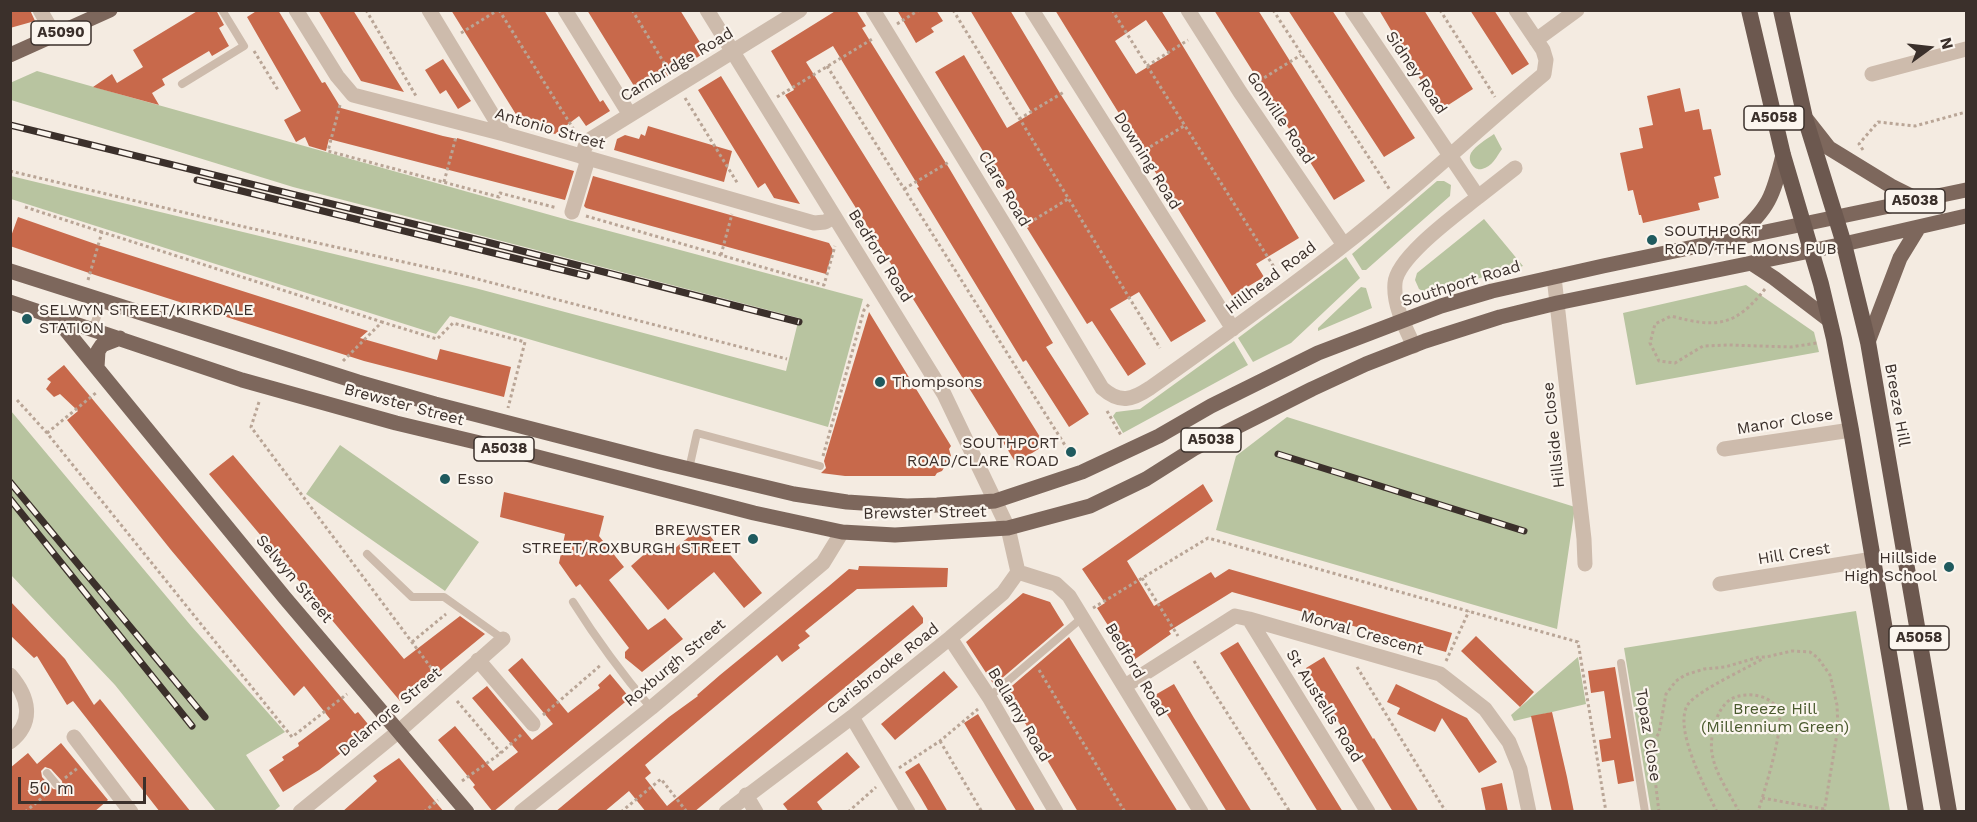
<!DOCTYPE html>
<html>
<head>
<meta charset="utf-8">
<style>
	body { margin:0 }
	#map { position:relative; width:1977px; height:822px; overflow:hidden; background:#f4ebe1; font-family:"Work Sans",sans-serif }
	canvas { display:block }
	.frame { position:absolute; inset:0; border:12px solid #3b302b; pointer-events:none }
	.north { position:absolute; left:1899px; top:18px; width:60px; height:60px; -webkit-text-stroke:4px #fbf5ee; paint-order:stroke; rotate:75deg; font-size:16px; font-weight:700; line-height:24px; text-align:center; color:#3b302b }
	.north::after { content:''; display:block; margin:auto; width:21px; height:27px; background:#3b302b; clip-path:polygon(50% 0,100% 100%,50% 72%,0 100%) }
	.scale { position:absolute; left:18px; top:777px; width:128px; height:27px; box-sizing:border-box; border:3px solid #3b302b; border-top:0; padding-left:8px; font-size:18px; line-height:21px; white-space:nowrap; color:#3b302b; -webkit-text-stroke:4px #fbf5ee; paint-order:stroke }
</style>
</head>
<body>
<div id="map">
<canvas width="1977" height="822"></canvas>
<div class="frame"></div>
<div class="north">N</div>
<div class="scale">50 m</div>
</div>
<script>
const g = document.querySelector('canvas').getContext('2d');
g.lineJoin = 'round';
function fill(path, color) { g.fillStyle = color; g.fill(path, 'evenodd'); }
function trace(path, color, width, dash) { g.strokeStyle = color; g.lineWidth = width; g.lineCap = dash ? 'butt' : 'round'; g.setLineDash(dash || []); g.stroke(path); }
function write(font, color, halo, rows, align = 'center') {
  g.font = font + ' "Work Sans",sans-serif'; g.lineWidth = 4.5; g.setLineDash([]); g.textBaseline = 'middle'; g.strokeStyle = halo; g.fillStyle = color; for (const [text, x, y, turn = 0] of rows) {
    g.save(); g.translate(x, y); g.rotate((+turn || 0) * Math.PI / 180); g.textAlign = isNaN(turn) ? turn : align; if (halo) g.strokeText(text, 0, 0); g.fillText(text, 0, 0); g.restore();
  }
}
fill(new Path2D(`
	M37,71L568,220L863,299L828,427L450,316L436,334L11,199V176L475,288L786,371L799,318L293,187L11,100L10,83Z
	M1494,134L1502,149C1497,156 1492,167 1482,169C1474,171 1467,161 1471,153C1475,146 1487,139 1494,134Z
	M1437,181H1444L1451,185L1450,196L1366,270H1362L1352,254Z
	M1484,219L1523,266L1426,293L1419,289L1415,280L1417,273Z
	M1346,257L1360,278L1291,343L1253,362L1238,338Z
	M1746,285L1814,332L1819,352L1636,385L1623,313Z
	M1361,287L1366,288L1372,308L1318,331V328Z
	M1234,341L1248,365L1123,433L1113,416L1116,412L1140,409Z
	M11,411L192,627L285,732L246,755L280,806L274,811H216L115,685L11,575Z
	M1287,417L1575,507L1557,629L1216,530L1236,456Z
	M340,445L479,542L445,591L306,494Z
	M1856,611L1890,811H1651L1624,648Z
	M1578,657L1586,704L1514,721L1511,715Z`), '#b8c4a0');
fill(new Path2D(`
	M10,10H30L35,21L10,28Z
	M199,10H216L224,25L219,28L229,46L212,56L209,51L162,79L165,85L152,93L159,105L93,87L112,74L117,83L143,67L133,50Z
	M258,10H278L322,83L325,82L341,108L443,136L457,139V138L574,171L565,200L329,139L326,151L309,146L305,137L296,142L284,120L301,111L247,17Z
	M318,10H353L404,92L361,81Z
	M451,10H544L600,102L603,100L610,111L586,126L579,116L555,134L522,124Z
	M587,10H680L706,52L639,94Z
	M837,10H856L866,26L862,28L949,168L1053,343L1046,347L1089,414L1069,427L1026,360L1023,362L917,188L919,187L833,46L806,62L1045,445L1016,463L785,95L794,90L771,51Z
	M897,10H936L943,21L931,28L934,32L916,43Z
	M970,10H1010L1061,95L1206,321L1171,342L1139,292L1110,309L1146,364L1128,376L1092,321L1087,324L1027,228L1029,227L935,72L964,55L1007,128L1032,113Z
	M1055,10H1161L1299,238L1256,264L1264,277L1232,296ZM1146,20L1169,54L1136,74L1115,41Z
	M1214,10H1258L1365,181L1334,200Z
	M1288,10H1332L1415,138L1384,157Z
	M1379,10H1424L1473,89L1439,111Z
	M1470,10H1494L1529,64L1512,75Z
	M443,59L471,101L458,109L446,90L440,94L425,70Z
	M721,76L800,204L774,198L765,183L758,188L698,90Z
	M1680,88L1685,112L1699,109L1703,130L1711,129L1721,175L1714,177L1719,198L1698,203L1700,210L1643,223L1641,215H1639L1633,190L1628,191L1620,153L1643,148L1639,128L1653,125L1647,96Z
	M648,126L732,151L724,182L614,150L617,139L625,135L639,139L641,134L645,136Z
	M593,176L829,243L833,250L826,274L586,208L584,206Z
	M18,217L101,246L368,331L360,338L437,360L440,349L511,367L504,397L364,361L95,275L10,246V239Z
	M869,312L951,446L949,449L951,456L942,471L937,473L935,476H845L821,473L826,468L824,461Z
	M64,365L355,714L358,712L372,729L319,770L283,792L269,770L284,760L282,757L299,746L298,743L330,719L304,686L294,696L171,550L67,420L78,411L60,394L54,397L46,389L51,382L47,379Z
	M233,455L404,659L460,616L485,634L439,672L438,671L400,701L209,474Z
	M1203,484L1213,501L1127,561L1154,606L1211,572L1215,578L1229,569L1452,633L1446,652L1232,592L1169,631L1171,634L1131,662L1097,608L1105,603L1082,569Z
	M504,492L604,516L599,536L624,567L609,580L648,630L665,618L683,639L642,672L625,658V652L629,648L580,584L576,587L559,563L565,534L500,517Z
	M702,526L724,553L727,551L762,593L744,608L714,572L668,610L631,566L658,542L668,554Z
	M859,566L948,568L947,587L857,589L805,631L810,636L798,645L800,648L782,662L777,655L645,765L651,773L645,778L667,806L913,605L923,618V623L694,812H646L629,791L604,812H555L669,717L698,696L697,695L720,675L829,586L849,569L858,570Z
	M1023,593L1050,602L1064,625L994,685L966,642Z
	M10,601L65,659L94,705L100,699L191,812H160L73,701L67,705L37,656L34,658L10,635Z
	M1476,636L1534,692L1520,707L1461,651Z
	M1069,637L1178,812H1078L1006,691Z
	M1238,642L1343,812H1318L1283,755L1220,653Z
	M1324,657L1373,739L1374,738L1419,812H1393L1306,668Z
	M522,658L568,713L600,688L598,685L610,674L630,698L493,812L473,787L475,785L438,740L455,726L493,771L518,752L472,698L487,686L532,740L553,724L508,670Z
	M1615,667L1634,781L1618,784L1614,760L1602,762L1599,740L1611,738L1604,691L1591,693L1588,671Z
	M944,671L958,687L895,740L881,724Z
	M1174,684L1194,718L1252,812H1227L1176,729L1155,695Z
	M1396,684L1467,718L1497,762L1479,773L1442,718L1435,732L1397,714L1400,708L1387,702Z
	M1552,712L1567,777L1574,812H1552L1531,716Z
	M978,714L1036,812H1017L993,772L964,723Z
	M61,743L108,800L94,812H10V768L28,753L37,764ZM45,767L51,769L62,781L63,787L61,790L53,789L42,777L41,771Z
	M847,752L860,767L817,802L824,812H789L783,804Z
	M399,758L444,812H342L377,781L373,776Z
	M919,763L927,776L948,812H929L921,798L905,772Z
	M1502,783L1508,812H1486L1481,788Z`), '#c8694b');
trace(new Path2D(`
	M366,10L416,96
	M499,10L576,133
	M632,10L669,71
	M953,10L1160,348
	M1112,10L1279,275
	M1273,10L1390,190
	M1440,10L1495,97
	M897,24L919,10
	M461,33L498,10
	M254,51L278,90
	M827,66L1073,458
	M1147,66L1188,40
	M1254,84L1301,55
	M777,97L874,38
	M685,98L738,184
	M340,105L328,151L499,197L500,193L557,208
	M1019,119L1064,92
	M1863,150L1859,144L1878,122L1915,126L1966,112
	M1140,153L1184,126
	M10,171L245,227L458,274L787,359
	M444,182L456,137
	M904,189L949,162
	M25,207L102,232
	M586,216L824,285L835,246
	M1024,226L1068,199
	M721,255L732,214
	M88,280L102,232L382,322
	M1765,289C1735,327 1716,328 1671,316L1655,324L1650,343L1659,361L1675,363L1703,346L1729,345L1791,347L1817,343
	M343,361L382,322L437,339L453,323L525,342L508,408
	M17,400L47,433L292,737L347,694
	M259,402L251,427L438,677
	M1107,411L1122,437
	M47,433L97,392
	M823,456L864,310L870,303
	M1142,578L1178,636
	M1093,608L1208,538L1578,642L1606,812
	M412,642L446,614
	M1194,661L1290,812
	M1446,661L1469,611
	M1357,667L1446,812
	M1039,670L1125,812
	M457,701L501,753
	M543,715L602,664
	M940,741L982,812
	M899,768L940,741L978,709
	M65,778L79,767
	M462,781L501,753L523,733
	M1762,798L1824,809
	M25,812L49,792
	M424,812L438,800
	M621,812L661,779L687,812
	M848,812L876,787
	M1659,812L1651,745L1659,733L1666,694L1676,681L1685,675L1704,669L1725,667L1759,657H1766L1792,651L1810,652L1818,658L1830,675L1837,705L1838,728L1824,812
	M1717,812C1706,789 1671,725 1689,703C1701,689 1746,669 1764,658
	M1739,812C1731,795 1717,777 1713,758C1708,741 1715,709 1731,699C1746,691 1773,694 1779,713C1784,729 1764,792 1758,812`), '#b9a596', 3, [3, 3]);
trace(new Path2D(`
	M182,84L244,46L222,10
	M92,330L103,301
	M689,469L697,433L820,466
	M367,554L412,597H444L503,639
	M573,602C597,640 622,674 651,708
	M1621,663L1645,812
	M989,697L1083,617
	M47,773L57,785`), '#cdbbac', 8);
trace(new Path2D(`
	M40,10L55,36
	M296,10L337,76L353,95L504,134L814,223L825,222L834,217
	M429,10L504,134
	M565,10L630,115
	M707,10L944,394L1008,528L1018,572L1003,593L950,638L852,717L726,812
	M873,10L1010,234L1102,388C1120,404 1132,400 1150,388C1215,342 1281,295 1344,245C1413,191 1477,130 1544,74L1546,60L1543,50L1516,10
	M1032,10L1233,329
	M1188,10L1240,92L1344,245
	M1352,10L1478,197C1457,214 1397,257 1395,283C1393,305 1405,327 1414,346
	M1536,40L1577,10
	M1872,74L1966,49
	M582,157L585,147L591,139L800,10
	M1478,197L1515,168
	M572,212L588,159
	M1554,277L1584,539L1585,564
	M1724,449L1851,430
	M1018,572L1056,584L1069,596L1201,812
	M1720,584L1873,559
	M1249,619L1368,812
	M950,638L989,697L1056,812
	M478,660L533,724
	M10,675C29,697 35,722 10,742
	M1125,686L1235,616L1249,619L1440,674L1485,709L1509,742L1520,769L1529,812
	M852,717L908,812
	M74,737L131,812
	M746,795L756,812
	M300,812L399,731L503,639
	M521,812L651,708L823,563L842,532`), '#cdbbac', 15);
trace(new Path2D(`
	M10,55L110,10
	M1807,120L1829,148L1891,186L1919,200
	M1736,237C1769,209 1773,196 1783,155
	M1751,263L1774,278L1829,320
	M10,271L358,382L435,404L660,462L794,494L847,502L907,506L937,505L995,501L1082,472L1159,436L1211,406L1318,353L1441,306L1492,291L1603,266L1966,190
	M10,302L242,380L396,423L526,454L754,513L842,532L895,535L1008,528L1090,506L1146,479L1195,448L1312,389L1366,364L1425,341L1500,317L1557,303L1844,244L1966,216
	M56,318L285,598L467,812
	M1868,342L1900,258L1919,227
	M97,367L98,351L102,345L120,338`), '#7d675c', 15);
trace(new Path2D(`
	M1749,10L1783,155L1821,284L1834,339L1851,430L1916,812
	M1781,10L1805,118L1844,244L1868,342L1949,812`), '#6c584f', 16);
const rail = new Path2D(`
	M10,125L483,241L799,322
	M197,180L587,276
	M1278,454L1524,531
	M10,482L205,717
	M10,499L192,726`);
trace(rail, '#3b302b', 7);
trace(rail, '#fbf5ee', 4.5, [14]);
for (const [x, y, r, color] of [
	[1652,240,6,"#1f5a5e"],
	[27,319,6,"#1f5a5e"],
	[880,382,6,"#1f5a5e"],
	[1071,452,6,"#1f5a5e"],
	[445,479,6,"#1f5a5e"],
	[753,539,6,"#1f5a5e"],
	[1949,567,6,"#1f5a5e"]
]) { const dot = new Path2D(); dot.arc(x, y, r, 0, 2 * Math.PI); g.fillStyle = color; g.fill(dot); trace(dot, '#fbf5ee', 2); }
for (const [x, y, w] of [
	[61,33,60],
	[1774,118,60],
	[1915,201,60],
	[1211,440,60],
	[504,449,60],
	[1919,638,60]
]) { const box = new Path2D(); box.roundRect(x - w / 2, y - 12, w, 24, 4.5); g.fillStyle = '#fbf5ee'; g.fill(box); trace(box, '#3b302b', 1.5); }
write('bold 15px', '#3b302b', null, [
	["A5090",61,33],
	["A5058",1774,118],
	["A5038",1915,201],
	["A5038",1211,440],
	["A5038",504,449],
	["A5058",1919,638]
]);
write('16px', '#3b302b', '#fbf5ee', [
	["Cambridge Road",677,65,-31],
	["Sidney Road",1416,73,56],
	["Gonville Road",1280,118,56],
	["Antonio Street",550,129,16],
	["Downing Road",1147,161,58],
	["Clare Road",1004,189,59],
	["Bedford Road",880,256,58],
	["Hillhead Road",1271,278,-37],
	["Southport Road",1461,284,-17],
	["Brewster Street",404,405,15],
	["Breeze Hill",1897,405,80],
	["Manor Close",1785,422,-9],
	["Hillside Close",1554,435,-96],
	["Brewster Street",925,513,-1],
	["Hill Crest",1794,554,-9],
	["Selwyn Street",294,579,50],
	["Morval Crescent",1362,633,16],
	["Roxburgh Street",675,663,-40],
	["Carisbrooke Road",883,669,-38],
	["Bedford Road",1136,670,59],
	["St Austells Road",1324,706,58],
	["Delamore Street",390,712,-40],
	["Bellamy Road",1019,715,59],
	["Topaz Close",1648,735,81]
]);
write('16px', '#3b302b', '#fbf5ee', [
	["SOUTHPORT",1664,231],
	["ROAD/THE MONS PUB",1664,249],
	["SELWYN STREET/KIRKDALE",39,310],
	["STATION",39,328],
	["Thompsons",892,382],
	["SOUTHPORT",1059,443,"right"],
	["ROAD/CLARE ROAD",1059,461,"right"],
	["Esso",457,479],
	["BREWSTER",741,530,"right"],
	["STREET/ROXBURGH STREET",741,548,"right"],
	["Hillside",1937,558,"right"],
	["High School",1937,576,"right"]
], 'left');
write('16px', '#4a5a2e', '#fbf5ee', [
	["Breeze Hill",1775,709],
	["(Millennium Green)",1775,727]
]);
</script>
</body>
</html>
